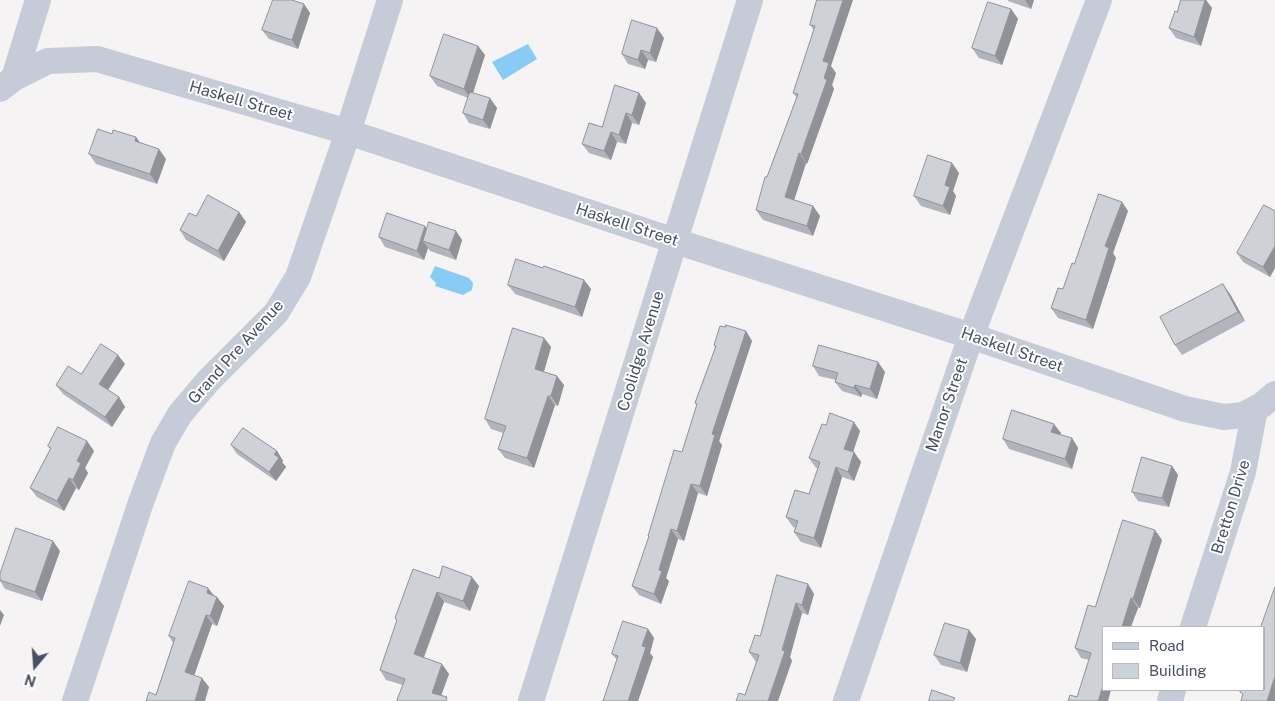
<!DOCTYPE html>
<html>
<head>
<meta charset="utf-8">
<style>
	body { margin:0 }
	#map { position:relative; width:1275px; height:701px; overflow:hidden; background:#f5f3f3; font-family:"Public Sans",sans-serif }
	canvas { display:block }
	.legend { position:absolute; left:1102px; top:626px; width:162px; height:65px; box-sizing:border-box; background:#fff; border:1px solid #b6b9c1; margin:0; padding:6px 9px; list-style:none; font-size:15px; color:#485163 }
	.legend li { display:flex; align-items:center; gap:10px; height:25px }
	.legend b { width:25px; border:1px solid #b6b9c1 }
	.north { position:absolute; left:10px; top:641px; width:50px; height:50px; -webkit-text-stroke:4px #fff; paint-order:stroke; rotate:198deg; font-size:14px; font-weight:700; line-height:20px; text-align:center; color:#485163 }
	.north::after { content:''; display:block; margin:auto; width:18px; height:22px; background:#485163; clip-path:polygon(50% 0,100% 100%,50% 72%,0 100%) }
</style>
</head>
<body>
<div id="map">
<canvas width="1275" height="701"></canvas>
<ul class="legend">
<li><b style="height:6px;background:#c5ccd8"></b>Road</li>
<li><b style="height:14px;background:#ced1d8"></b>Building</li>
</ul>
<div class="north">N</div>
</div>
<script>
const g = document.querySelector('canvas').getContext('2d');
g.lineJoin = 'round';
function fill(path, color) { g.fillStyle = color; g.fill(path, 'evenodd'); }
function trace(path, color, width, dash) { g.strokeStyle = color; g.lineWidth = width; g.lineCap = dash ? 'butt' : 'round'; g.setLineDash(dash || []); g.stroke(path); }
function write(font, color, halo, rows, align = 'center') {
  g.font = font + ' "Public Sans",sans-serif'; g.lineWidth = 4; g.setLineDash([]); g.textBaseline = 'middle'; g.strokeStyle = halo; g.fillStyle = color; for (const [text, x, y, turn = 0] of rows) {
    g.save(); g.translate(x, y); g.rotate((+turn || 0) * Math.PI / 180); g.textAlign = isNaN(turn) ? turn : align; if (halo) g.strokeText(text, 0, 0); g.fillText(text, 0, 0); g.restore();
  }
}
fill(new Path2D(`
	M528,44L537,59L503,80L492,62Z
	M435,266L469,278L473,283L472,290L463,295L435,286L436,283L430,277Z`), '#88ccf6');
trace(new Path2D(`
	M14,78L38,0
	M0,89L14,78L48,61L97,59L348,132L675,241L971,336L1185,409L1224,417L1243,415L1262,405L1275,394
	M1193,627L1243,472L1255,409
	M75,701L141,502L163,443L180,414L209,380L276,313L298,277L348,132L390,0
	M531,701L750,0
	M846,701L971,336L1099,0
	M1170,701L1173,690`), '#c5ccd8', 26);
fill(new Path2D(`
	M817,0L831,66L836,73L832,85L834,89L807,164L806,163L794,200L813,206L820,216L813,236L763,220L756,210L767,177L797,98L793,93L814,30L810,25Z
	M1008,0H1034L1031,9L1008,1Z
	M1181,0H1206L1212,8L1201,46L1176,38L1169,28L1177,12Z
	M304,4L310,13L298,49L269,39L262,30Z
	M1011,9L1018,19L1002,65L979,58L972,48Z
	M664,38L656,62L648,60L645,69L628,64L622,54Z
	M478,46L485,55L473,93L497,108L490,129L469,123L463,113L468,98L437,86L430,76Z
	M639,93L646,103L639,125L632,123L626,144L617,142L611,160L589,153L582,144Z
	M112,134L136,137L140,143L166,159L157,184L96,164L89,154Z
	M952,163L959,173L953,191L956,196L950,215L921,206L914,196Z
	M1122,202L1128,211L1113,253L1116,258L1093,329L1058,318L1051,308L1063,289L1074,264Z
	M1275,211V268L1270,277L1243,262L1237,253Z
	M239,212L246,222L224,261L186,240L180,230L196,216Z
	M427,229L456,231L462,240L456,260L430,251L428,248L424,260L385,247L379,237Z
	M543,268L584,280L591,289L582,317L515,294L508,285Z
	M1230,294L1245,321L1182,355L1175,345Z
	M725,327L746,331L752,341L719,441L722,445L707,496L698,493L684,541L678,539L666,578L669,581L661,604L639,595L632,586L649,537L648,536L682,452L697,405L695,403L715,348L714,345Z
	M544,338L551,347L544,372L564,385L558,406L555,405L534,468L505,458L498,449L503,433L491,429L485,419Z
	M125,364L108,390L119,397L125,407L112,427L63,394L56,385L81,374Z
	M813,366L885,372L877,399L862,394L861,397L842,391L835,382L836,380L819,376Z
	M826,425L860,431L853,452H854L861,462L854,481L842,477L821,548L801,542L794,532L796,528L793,527L786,517L809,494L818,468H816L809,458Z
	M1061,433L1060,435L1072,438L1078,448L1072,469L1009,449L1003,439Z
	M231,445L277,451L283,461L282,462L286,467L276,481L237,454Z
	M48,446L94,451L85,468L88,473L79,490L76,488L64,511L37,497L30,488L50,449Z
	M1172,466L1178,475L1169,507L1138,501L1132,492Z
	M1162,540L1140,608H1138L1104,690L1068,701L1077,697L1089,660L1081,658L1075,648L1095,607Z
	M60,551L42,601L5,589L0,581V574Z
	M439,578L479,586L470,611L444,602L424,658L449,674L441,696L403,685L386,680L380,670L397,621L395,618Z
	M808,584L814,594L808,615L802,613L790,657L792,661L745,695L756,662L749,652L760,636Z
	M208,588L214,595L224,606L217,626L212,624L194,675L209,687L146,701L156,695L173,643L169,636Z
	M648,629L654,638L650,653L653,657L638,701H603L617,660L612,654Z
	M969,630L976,639L967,672L941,665L934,655Z`), '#b1b4ba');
fill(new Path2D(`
	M843,0H853L831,66L836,73L832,85L834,89L807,164L801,154L823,61Z
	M1025,0H1034L1031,9Z
	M1205,0H1206L1212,8L1201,46L1194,37Z
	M304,4L310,13L298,49L292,40Z
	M1011,9L1018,19L1002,65L995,56Z
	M657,28L664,38L656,62L650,53Z
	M478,46L485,55L471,99L464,89Z
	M641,50L648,60L645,69L638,60Z
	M639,93L646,103L639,125L632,115Z
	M490,98L497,108L490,129L483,120Z
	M626,113L632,123L626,144L619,135Z
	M611,132L617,142L611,160L604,151Z
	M136,137L143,147L135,141Z
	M159,149L166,159L157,184L150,174Z
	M799,153L806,163L792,207L785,197Z
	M952,163L959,173L953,191L956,196L950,215L943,206L945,185Z
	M1122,202L1128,211L1113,253L1116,258L1093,329L1086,320L1105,246Z
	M813,206L820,216L813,236L807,226Z
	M239,212L246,222L224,261L218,251Z
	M425,226L432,236L423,241L428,248L424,260L417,251Z
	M456,231L462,240L456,260L449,250Z
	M1275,246V268L1270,277L1263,267Z
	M584,280L591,289L582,317L575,307Z
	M1223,284L1230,294L1245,321L1238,312Z
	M746,331L752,341L719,441L722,445L707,496L700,486L712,434Z
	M544,338L551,347L542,378L535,369Z
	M118,355L125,364L105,394L99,384Z
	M878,362L885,372L877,399L870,389Z
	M557,376L564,385L558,406L551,396Z
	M855,385L862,394L861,397L854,388Z
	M548,396L555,405L534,468L527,458Z
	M119,397L125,407L112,427L105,417Z
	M854,422L860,431L851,458L844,449Z
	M1054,424L1061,433L1058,442L1051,432Z
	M1072,438L1078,448L1072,469L1065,459Z
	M87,441L94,451L85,468L88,473L79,490L73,480L77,461Z
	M277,451L283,461L282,462L286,467L276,481L269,472L274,454Z
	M854,452L861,462L854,481L848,472Z
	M1172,466L1178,475L1169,507L1162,498Z
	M836,467L842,477L821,548L814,538Z
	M69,478L76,488L64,511L57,501Z
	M691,484L698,493L684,541L677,531Z
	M671,529L678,539L666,578L669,581L661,604L654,594L659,570Z
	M1155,530L1162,540L1140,608L1133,599Z
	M53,541L60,551L42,601L35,592Z
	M472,577L479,586L470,611L463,601Z
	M808,584L814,594L808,615L802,605Z
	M208,588L215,598L207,593Z
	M437,592L444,602L421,664L414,654Z
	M217,597L224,606L217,626L210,616Z
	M1131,598L1138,608L1131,627H1122Z
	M796,603L802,613L790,657L792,661L778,701H768Z
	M0,610L4,615L0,626Z
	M206,615L212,624L192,682L185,672Z
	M648,629L654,638L650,653L653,657L638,701H628L642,646Z
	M969,630L976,639L967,672L960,663Z
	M442,664L449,674L439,701L432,693Z
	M1275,676V701H1267Z
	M202,678L209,687L205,701H195Z
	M1104,683V690H1111L1108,701H1098Z`), '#909297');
const building = new Path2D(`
	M273,0H292L304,4L292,40L262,30Z
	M817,0H843L823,61L829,63L824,78L827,80L801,154L799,153L785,197L813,206L807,226L756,210L765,177H767L798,94L793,93L815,26L810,25Z
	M1181,0H1205L1194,37L1169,28L1175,11L1177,12Z
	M988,2L1011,9L995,56L972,48Z
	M632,20L657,28L650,53L641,50L638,60L622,54Z
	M444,34L478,46L464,89L430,76Z
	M615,85L639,93L632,115L626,113L619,135L611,132L604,151L582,144L589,123L602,127Z
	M470,92L490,98L483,120L463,113Z
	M98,129L112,134L113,130L136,137L135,141L159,149L150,174L89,154Z
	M928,155L952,163L945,185L950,187L943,206L914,196Z
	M1099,194L1122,202L1105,246L1109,248L1086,320L1051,308L1058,288L1063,289L1072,263L1074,264Z
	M208,195L239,212L218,251L180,230L189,213L196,216Z
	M1264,205L1275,211V246L1263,267L1237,253Z
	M387,213L425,226L417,251L379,237Z
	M429,222L456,231L449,250L423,241Z
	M516,259L543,268L544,266L584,280L575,307L508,285Z
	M1223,284L1238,312L1175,345L1160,317Z
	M726,325L746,331L712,434L715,435L700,486L691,484L677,531L671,529L659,570L662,571L654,594L632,586L649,536H648L674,450L682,452L697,404L695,403L716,346L714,345L720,326L725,327Z
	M513,328L544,338L535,369L557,376L551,396H548L527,458L498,449L506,426L485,419Z
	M101,344L118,355L99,384L119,397L105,417L56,385L68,366L81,374Z
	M819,345L878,362L870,389L855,385L854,388L835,382L838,373L813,366Z
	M1012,410L1054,424L1051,432L1072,438L1065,459L1003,439Z
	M830,413L854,422L844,449L854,452L848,472L836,467L814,538L794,532L798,521L786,517L795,490L809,494L820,462L809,458L822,424L826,425Z
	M58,427L87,441L77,461L81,463L73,480L69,478L57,501L30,488L51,448L48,446Z
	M243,428L277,451L274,454L279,458L269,472L231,445Z
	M1142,457L1172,466L1162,498L1132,492Z
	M1123,520L1155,530L1133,599L1131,598L1122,627H1104V683L1098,701H1068L1070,695L1077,697L1091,653L1075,648L1088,605L1095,607Z
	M16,528L53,541L35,592L0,580V574Z
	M443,566L472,577L463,601L437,592L414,654L442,664L432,693L447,697L446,701H399L397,700L405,679L380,670L397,620L395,618L413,569L439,578Z
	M777,575L808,584L802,605L796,603L782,650L785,651L768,701H736L739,693L745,695L759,655L749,652L755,635L760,636Z
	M189,581L208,588L207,593L217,597L210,616L206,615L185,672L202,678L195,701H146L149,692L156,695L175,638L169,636Z
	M1275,587V676L1267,701H1241L1243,694L1240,692V690H1264V627H1261Z
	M623,621L648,629L642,646L646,647L628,701H603L618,656L612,654Z
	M945,623L969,630L960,663L934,655Z
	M932,690L955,698L953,701H929Z`);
fill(building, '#ced1d8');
trace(building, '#909297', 1);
write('16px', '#485163', '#fff', [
	["Haskell Street",241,101,16],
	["Haskell Street",627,225,18],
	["Haskell Street",1012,350,19],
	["Coolidge Avenue",641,351,-73],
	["Grand Pre Avenue",236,352,-48],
	["Manor Street",947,405,-71],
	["Bretton Drive",1231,507,-73]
]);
</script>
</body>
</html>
